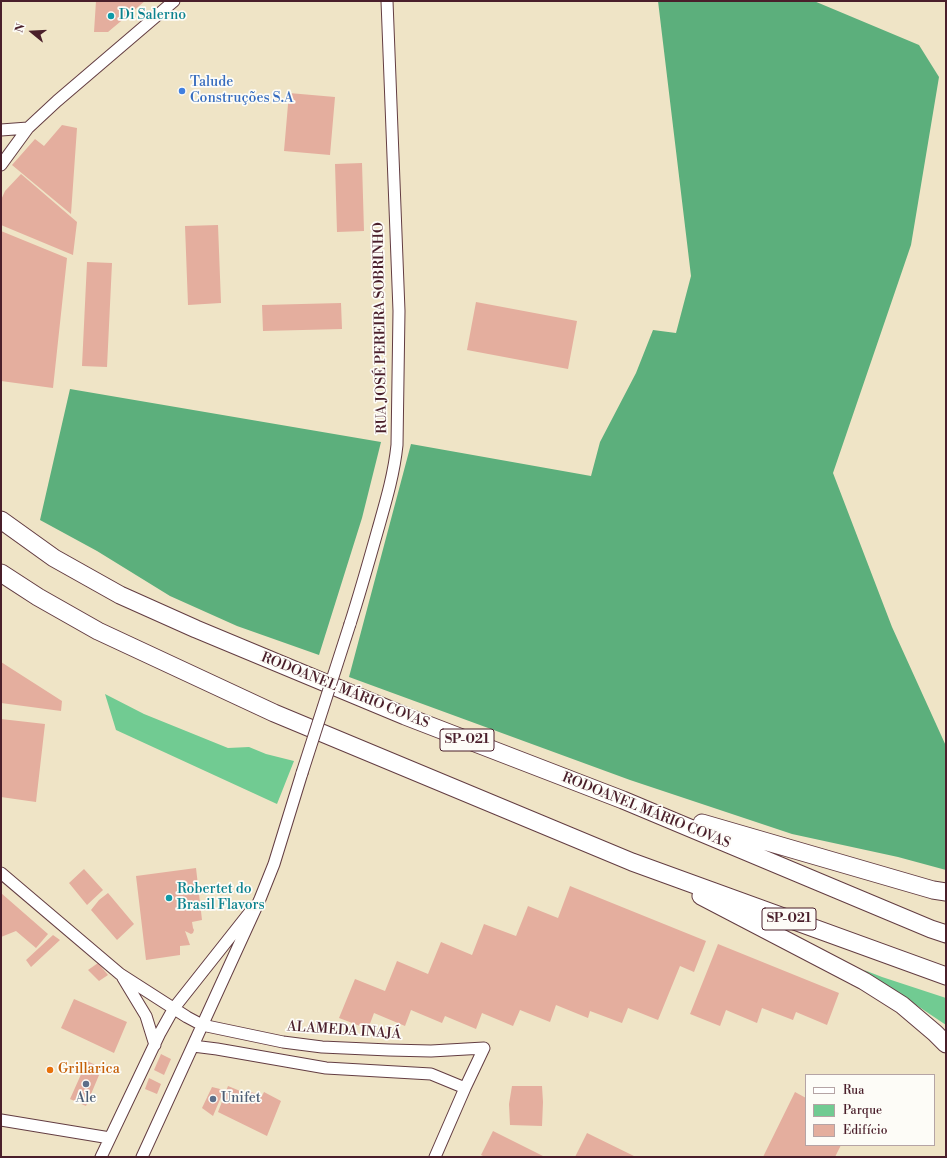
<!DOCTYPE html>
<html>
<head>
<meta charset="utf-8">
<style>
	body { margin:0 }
	#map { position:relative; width:947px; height:1158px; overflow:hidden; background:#efe4c6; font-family:"Libre Bodoni",serif }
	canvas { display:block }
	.frame { position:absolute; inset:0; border:2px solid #4a1f2b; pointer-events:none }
	.legend { position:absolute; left:805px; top:1074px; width:130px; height:72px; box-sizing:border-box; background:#fdfcf7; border:1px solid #b5a4a5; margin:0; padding:5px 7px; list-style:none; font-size:12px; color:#4a1f2b }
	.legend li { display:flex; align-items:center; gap:8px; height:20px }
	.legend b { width:20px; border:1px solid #b5a4a5 }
	.north { position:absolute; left:12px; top:12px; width:40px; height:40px; -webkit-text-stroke:3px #fdfcf7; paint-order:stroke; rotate:288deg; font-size:11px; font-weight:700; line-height:16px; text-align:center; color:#4a1f2b }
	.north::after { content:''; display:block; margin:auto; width:14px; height:18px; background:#4a1f2b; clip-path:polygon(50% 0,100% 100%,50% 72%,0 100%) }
</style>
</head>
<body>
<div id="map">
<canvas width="947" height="1158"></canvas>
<div class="frame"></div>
<ul class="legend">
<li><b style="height:5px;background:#fff"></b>Rua</li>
<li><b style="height:11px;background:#71cb92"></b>Parque</li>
<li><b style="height:11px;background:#e4ae9e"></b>Edifício</li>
</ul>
<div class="north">N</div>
</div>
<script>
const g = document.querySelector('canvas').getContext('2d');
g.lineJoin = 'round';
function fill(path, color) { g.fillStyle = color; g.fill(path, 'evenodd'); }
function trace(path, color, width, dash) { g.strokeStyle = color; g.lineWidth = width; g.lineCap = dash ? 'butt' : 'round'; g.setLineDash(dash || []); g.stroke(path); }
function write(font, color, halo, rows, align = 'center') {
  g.font = font + ' "Libre Bodoni",serif'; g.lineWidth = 3.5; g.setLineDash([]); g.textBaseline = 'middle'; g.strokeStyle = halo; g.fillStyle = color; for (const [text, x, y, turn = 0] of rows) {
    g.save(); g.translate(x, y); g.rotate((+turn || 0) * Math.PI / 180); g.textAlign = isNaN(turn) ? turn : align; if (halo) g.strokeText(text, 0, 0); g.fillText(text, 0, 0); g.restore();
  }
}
fill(new Path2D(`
	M105,694L144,714L228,748L249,747L266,754L294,761L277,804L116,730Z
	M864,970L882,977L946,998V1025Z`), '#71cb92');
fill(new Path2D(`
	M658,1H814L919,45L939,77L911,245L833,473L892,627L946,746V870L898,857L792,834L630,780L349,677L411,444L591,476L600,442L636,373L653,330L676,333L691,276Z
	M70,389L381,442L362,518L319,655L237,626L170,596L97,551L40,520Z`), '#5caf7c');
fill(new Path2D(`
	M96,1H145L108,32H94Z
	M289,93L335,97L330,155L284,151Z
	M62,125L77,128L71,214L12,165L35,139L44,146Z
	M362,163L364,231L337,232L335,164Z
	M21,174L77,222L73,255L1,225V200L5,191Z
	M218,225L221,303L188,305L185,226Z
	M1,231L67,258L53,388L1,381Z
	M87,262L112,263L107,367L82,366Z
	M476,302L577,321L568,369L467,350Z
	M341,303L342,329L263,331L262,305Z
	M1,662L62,701L61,711L1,703Z
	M1,719L45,724L36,802L1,797Z
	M196,868L202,920L192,922L193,928L194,930L193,933L191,934L185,931L190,945L180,946V955L146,960L136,876Z
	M84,869L103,890L87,905L69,883Z
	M570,886L706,941L694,972L680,966L658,1020L628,1008L622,1023L590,1011L588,1018L556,1005L550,1022L520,1010L513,1026L482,1013L476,1029L445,1016L442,1023L411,1010L405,1026L374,1013L368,1029L339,1018L355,979L385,991L397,961L428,974L441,942L472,955L484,924L516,936L528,906L558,918Z
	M1,893L48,934L36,948L16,931L1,937Z
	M108,893L134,924L117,940L91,910L99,900Z
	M53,935L60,940L31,967L26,960Z
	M718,944L839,993L827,1025L796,1012L793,1020L762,1008L757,1023L726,1010L720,1026L690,1014Z
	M98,963L108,975L99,981L88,970Z
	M74,999L127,1022L114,1053L61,1028Z
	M161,1054L171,1059L164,1075L154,1070Z
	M87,1061L102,1068L86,1106L70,1099Z
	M149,1078L161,1084L157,1094L145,1089Z
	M228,1086L245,1093L246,1090L262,1096L264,1092L281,1101L267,1136L218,1112Z
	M512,1086H542L543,1102L542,1126L510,1125L509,1104Z
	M212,1087L224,1090L213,1116L202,1108Z
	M795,1092L806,1098V1145H841L835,1157H763Z
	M493,1131L545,1157H485L481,1155Z
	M587,1133L636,1157H575Z`), '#e4ae9e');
const minor = new Path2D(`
	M1,130L28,128
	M1,165L28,128L57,101L174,1
	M350,624C360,593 369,561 378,529C386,501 394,474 397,445L399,311L387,1
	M1,873L120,974L187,1017L202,1025L283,1042L322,1047L389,1050L431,1051L484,1048L465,1088L435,1157
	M123,978L146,1016L155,1045
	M193,1046L217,1049L326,1068L431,1074L465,1088
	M1,1120L110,1138
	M101,1157L160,1033L174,1008L250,912
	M142,1157L260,899L274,864L302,773`);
const highway = new Path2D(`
	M1,520L54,558L120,595L196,629L405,716L623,800L931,929L946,934
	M1,573L38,597L98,631L274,713L632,862L946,976
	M702,823L933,890L946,892
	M701,896L864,981L902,1005L935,1033L946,1044`);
trace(minor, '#633d42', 13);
trace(highway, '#633d42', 19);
trace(minor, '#fff', 11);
trace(highway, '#fff', 17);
const minorBridge = new Path2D(`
	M302,773L350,624`);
trace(minorBridge, '#633d42', 13, []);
trace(minorBridge, '#fff', 11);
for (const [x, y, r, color] of [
	[111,16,4,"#0f9aa8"],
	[182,91,4,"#3f7fe0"],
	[169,898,4,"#0f9aa8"],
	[50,1070,4,"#e8710a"],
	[86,1084,4,"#5c6f8a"],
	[213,1099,4,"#5c6f8a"]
]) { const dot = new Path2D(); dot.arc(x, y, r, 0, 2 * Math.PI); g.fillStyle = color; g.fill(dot); trace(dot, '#fdfcf7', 1.5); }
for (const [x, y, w] of [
	[467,740,54],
	[789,919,54]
]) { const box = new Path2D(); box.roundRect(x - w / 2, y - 11, w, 22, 3); g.fillStyle = '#fdfcf7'; g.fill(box); trace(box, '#4a1f2b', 1); }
write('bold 13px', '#4a1f2b', null, [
	["SP-021",467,740],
	["SP-021",789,919]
]);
write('14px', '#0d838f', '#fdfcf7', [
	["Di Salerno",119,16],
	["Robertet do",177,890],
	["Brasil Flavors",177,906]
], 'left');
write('14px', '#366cbe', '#fdfcf7', [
	["Talude",190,83],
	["Construções S.A",190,99]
], 'left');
write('14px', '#4a1f2b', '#fdfcf7', [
	["RUA JOSÉ PEREIRA SOBRINHO",381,328,-91],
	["RODOANEL MÁRIO COVAS",345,691,22],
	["RODOANEL MÁRIO COVAS",646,811,22],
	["ALAMEDA INAJÁ",344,1031,4]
]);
write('14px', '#c56008', '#fdfcf7', [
	["Grillarica",58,1070]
], 'left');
write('14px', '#4e5e75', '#fdfcf7', [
	["Ale",86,1099],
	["Unifet",221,1099,"left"]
]);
</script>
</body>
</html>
